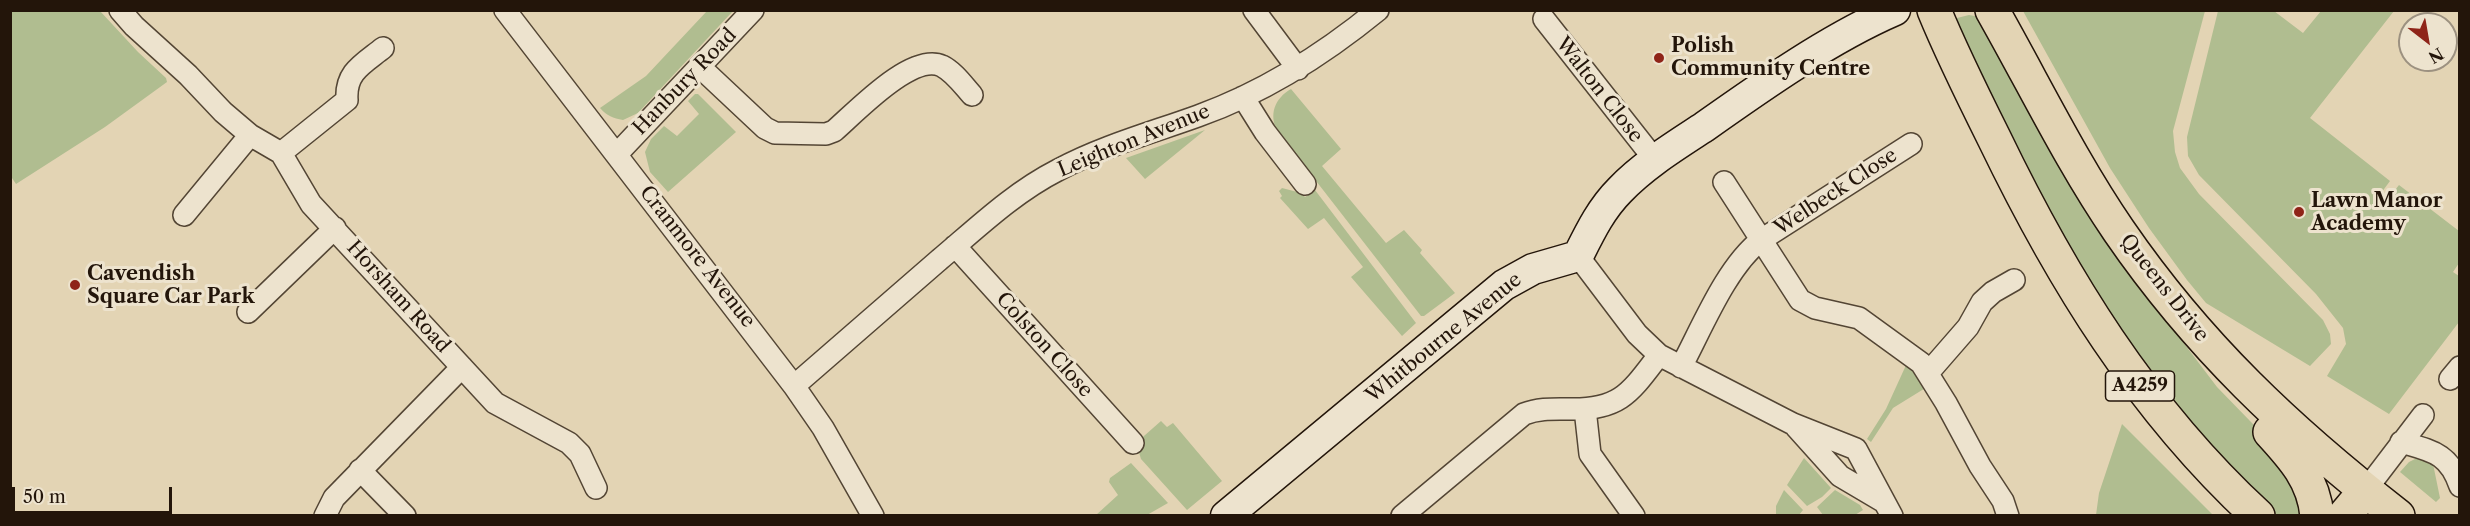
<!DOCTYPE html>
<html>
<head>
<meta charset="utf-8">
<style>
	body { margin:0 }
	#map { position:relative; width:2470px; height:526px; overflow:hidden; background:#e3d4b4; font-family:"Libre Caslon Text",serif }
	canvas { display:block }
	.frame { position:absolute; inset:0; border:12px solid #23150a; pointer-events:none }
	.north { position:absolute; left:2398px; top:12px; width:60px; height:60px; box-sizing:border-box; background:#ede3ce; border:2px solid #9c9180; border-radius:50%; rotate:149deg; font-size:16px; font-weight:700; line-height:24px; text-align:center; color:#23150a }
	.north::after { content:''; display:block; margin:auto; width:21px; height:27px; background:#8f2418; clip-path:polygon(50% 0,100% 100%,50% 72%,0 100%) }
	.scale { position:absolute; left:12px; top:487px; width:160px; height:27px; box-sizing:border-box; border:3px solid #23150a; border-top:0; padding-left:8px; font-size:18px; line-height:21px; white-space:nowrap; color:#23150a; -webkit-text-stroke:4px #ede3ce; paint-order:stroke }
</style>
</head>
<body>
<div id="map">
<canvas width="2470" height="526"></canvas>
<div class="frame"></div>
<div class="north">N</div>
<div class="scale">50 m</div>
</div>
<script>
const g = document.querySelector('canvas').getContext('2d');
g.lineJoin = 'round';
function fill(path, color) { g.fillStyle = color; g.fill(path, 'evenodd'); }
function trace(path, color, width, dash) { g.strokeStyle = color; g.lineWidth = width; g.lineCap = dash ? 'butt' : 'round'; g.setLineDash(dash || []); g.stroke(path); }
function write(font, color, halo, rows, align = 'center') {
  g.font = font + ' "Libre Caslon Text",serif'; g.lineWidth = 6; g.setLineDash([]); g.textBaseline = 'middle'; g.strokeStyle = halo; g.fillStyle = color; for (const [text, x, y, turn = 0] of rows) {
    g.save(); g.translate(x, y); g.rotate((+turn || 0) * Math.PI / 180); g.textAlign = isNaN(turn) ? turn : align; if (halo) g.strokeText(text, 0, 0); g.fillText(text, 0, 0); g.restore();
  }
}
fill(new Path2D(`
	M10,11H100L138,52L166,78L167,82L105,127L16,184L10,175Z
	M707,11H733L638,113L623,120C613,118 607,116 600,108L646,76Z
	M2023,11H2205L2173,131L2175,152L2180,168L2199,194L2323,320L2330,334L2331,344L2310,366L2206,303L2187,280L2149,228L2110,168Z
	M2218,11H2274L2303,33L2321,11H2394L2310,118L2390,181L2373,204L2380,209L2399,185L2459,231V263L2453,272L2459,276V322L2389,414L2327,376L2346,344L2343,328L2316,294L2199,175L2188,156L2187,137Z
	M1969,15L1980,17L2142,288L2217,387L2285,457L2307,515H2277L2233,473L2147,372L2104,310L2039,195L1956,21L1957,18Z
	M1291,89L1341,149L1322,166L1386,243L1404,230L1422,250L1420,253L1455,293L1424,316H1421L1278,132C1268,115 1275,98 1291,89Z
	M695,94H698L736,132L668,192L650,172L645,152L651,139L664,126L677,136L699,114L688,101Z
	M1205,130L1145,179L1126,158Z
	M1282,188L1301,193L1305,197L1315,190L1416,323L1402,336L1351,277L1363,267L1324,218L1308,229L1280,198L1282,196L1279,191Z
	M1907,363L1927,387L1893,408L1871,442L1867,439L1886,409Z
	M1161,421L1167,427L1173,423L1222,481L1187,510L1141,459L1136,443Z
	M2122,424L2213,515H2096L2099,493Z
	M2421,456L2432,459L2440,498L2436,502L2400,472L2409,462Z
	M1804,458L1831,488L1822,497L1807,506L1787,485Z
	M1131,463L1168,503L1147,515H1096L1118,495L1109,482L1110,478Z
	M1784,490L1803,510L1799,515H1776V506Z
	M1835,490L1860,505L1863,510L1855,515H1823L1817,507Z`), '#b0bd90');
const street = new Path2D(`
	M120,10L134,26L188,75L223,112L250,135L281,153L311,204L495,403L569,443L580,454L596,488
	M505,10L794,386L823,428L873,516
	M1254,10L1298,69
	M1544,19L1655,160
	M700,67L765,128L775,133L826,134L834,131C856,112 912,52 942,66C954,72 963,85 972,95
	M1243,97L1265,132L1305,184
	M281,153L347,100C345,72 363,64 383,48
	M617,154L753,10
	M1724,182L1800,300L1815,308L1859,318L1921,363L1946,403L1980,466L2003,501L2008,516
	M184,215L250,135
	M955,246L1133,443
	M1578,256L1637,334L1659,355L1793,424L1856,449L1892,516
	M248,312L335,228
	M1681,367C1702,328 1726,267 1761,240L1911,144
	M1928,373L1968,327L1982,302L1993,292L2014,280
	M2450,379L2460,367
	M794,386C843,344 891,302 939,260C977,228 1013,193 1058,170C1103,146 1151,133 1198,116C1265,92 1323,55 1378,10
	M1585,409L1590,454L1634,516
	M1796,427L1840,476L1884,502
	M2401,442C2432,451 2449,453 2460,486
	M360,470L405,516
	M2365,491L2423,415
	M325,516L334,498L462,367
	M1402,516L1524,414C1539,408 1554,409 1570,409C1620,410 1630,393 1659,355`);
const secondary = new Path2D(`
	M1226,516L1504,285L1533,269L1578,256C1590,232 1601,209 1620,190C1644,165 1675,146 1704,127C1762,86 1830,38 1895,10`);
const primary = new Path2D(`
	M1934,10C1952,54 1973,96 1994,138C2062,279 2142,409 2258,516
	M1992,10C2034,84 2071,161 2119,231C2198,346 2289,431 2398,516
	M2270,432C2293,457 2314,480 2317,516
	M2344,516L2365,491`);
trace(street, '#534534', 24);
trace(secondary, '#23150a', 33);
trace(primary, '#23150a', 36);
trace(street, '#ede3ce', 21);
trace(secondary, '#ede3ce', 30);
trace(primary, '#e3d4b4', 33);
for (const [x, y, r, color] of [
	[1659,58,6,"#8f2418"],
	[2299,212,6,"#8f2418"],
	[75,285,6,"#8f2418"]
]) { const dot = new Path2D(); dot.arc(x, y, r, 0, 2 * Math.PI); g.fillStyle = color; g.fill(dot); trace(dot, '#ede3ce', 2); }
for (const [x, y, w] of [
	[2140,386,69]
]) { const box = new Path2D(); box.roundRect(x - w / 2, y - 15, w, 30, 4.5); g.fillStyle = '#ede3ce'; g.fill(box); trace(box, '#23150a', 1.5); }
write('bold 18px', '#23150a', null, [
	["A4259",2140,386]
]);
write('bold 20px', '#23150a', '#ede3ce', [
	["Polish",1671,46],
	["Community Centre",1671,69],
	["Lawn Manor",2311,201],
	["Academy",2311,224],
	["Cavendish",87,274],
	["Square Car Park",87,297]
], 'left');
write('20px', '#23150a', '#ede3ce', [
	["Hanbury Road",685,82,-46],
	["Walton Close",1599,90,52],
	["Leighton Avenue",1134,141,-22],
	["Welbeck Close",1836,192,-33],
	["Cranmore Avenue",697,257,52],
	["Queens Drive",2164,288,52],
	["Horsham Road",398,297,48],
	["Whitbourne Avenue",1444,338,-39],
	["Colston Close",1044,345,48]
]);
</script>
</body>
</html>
